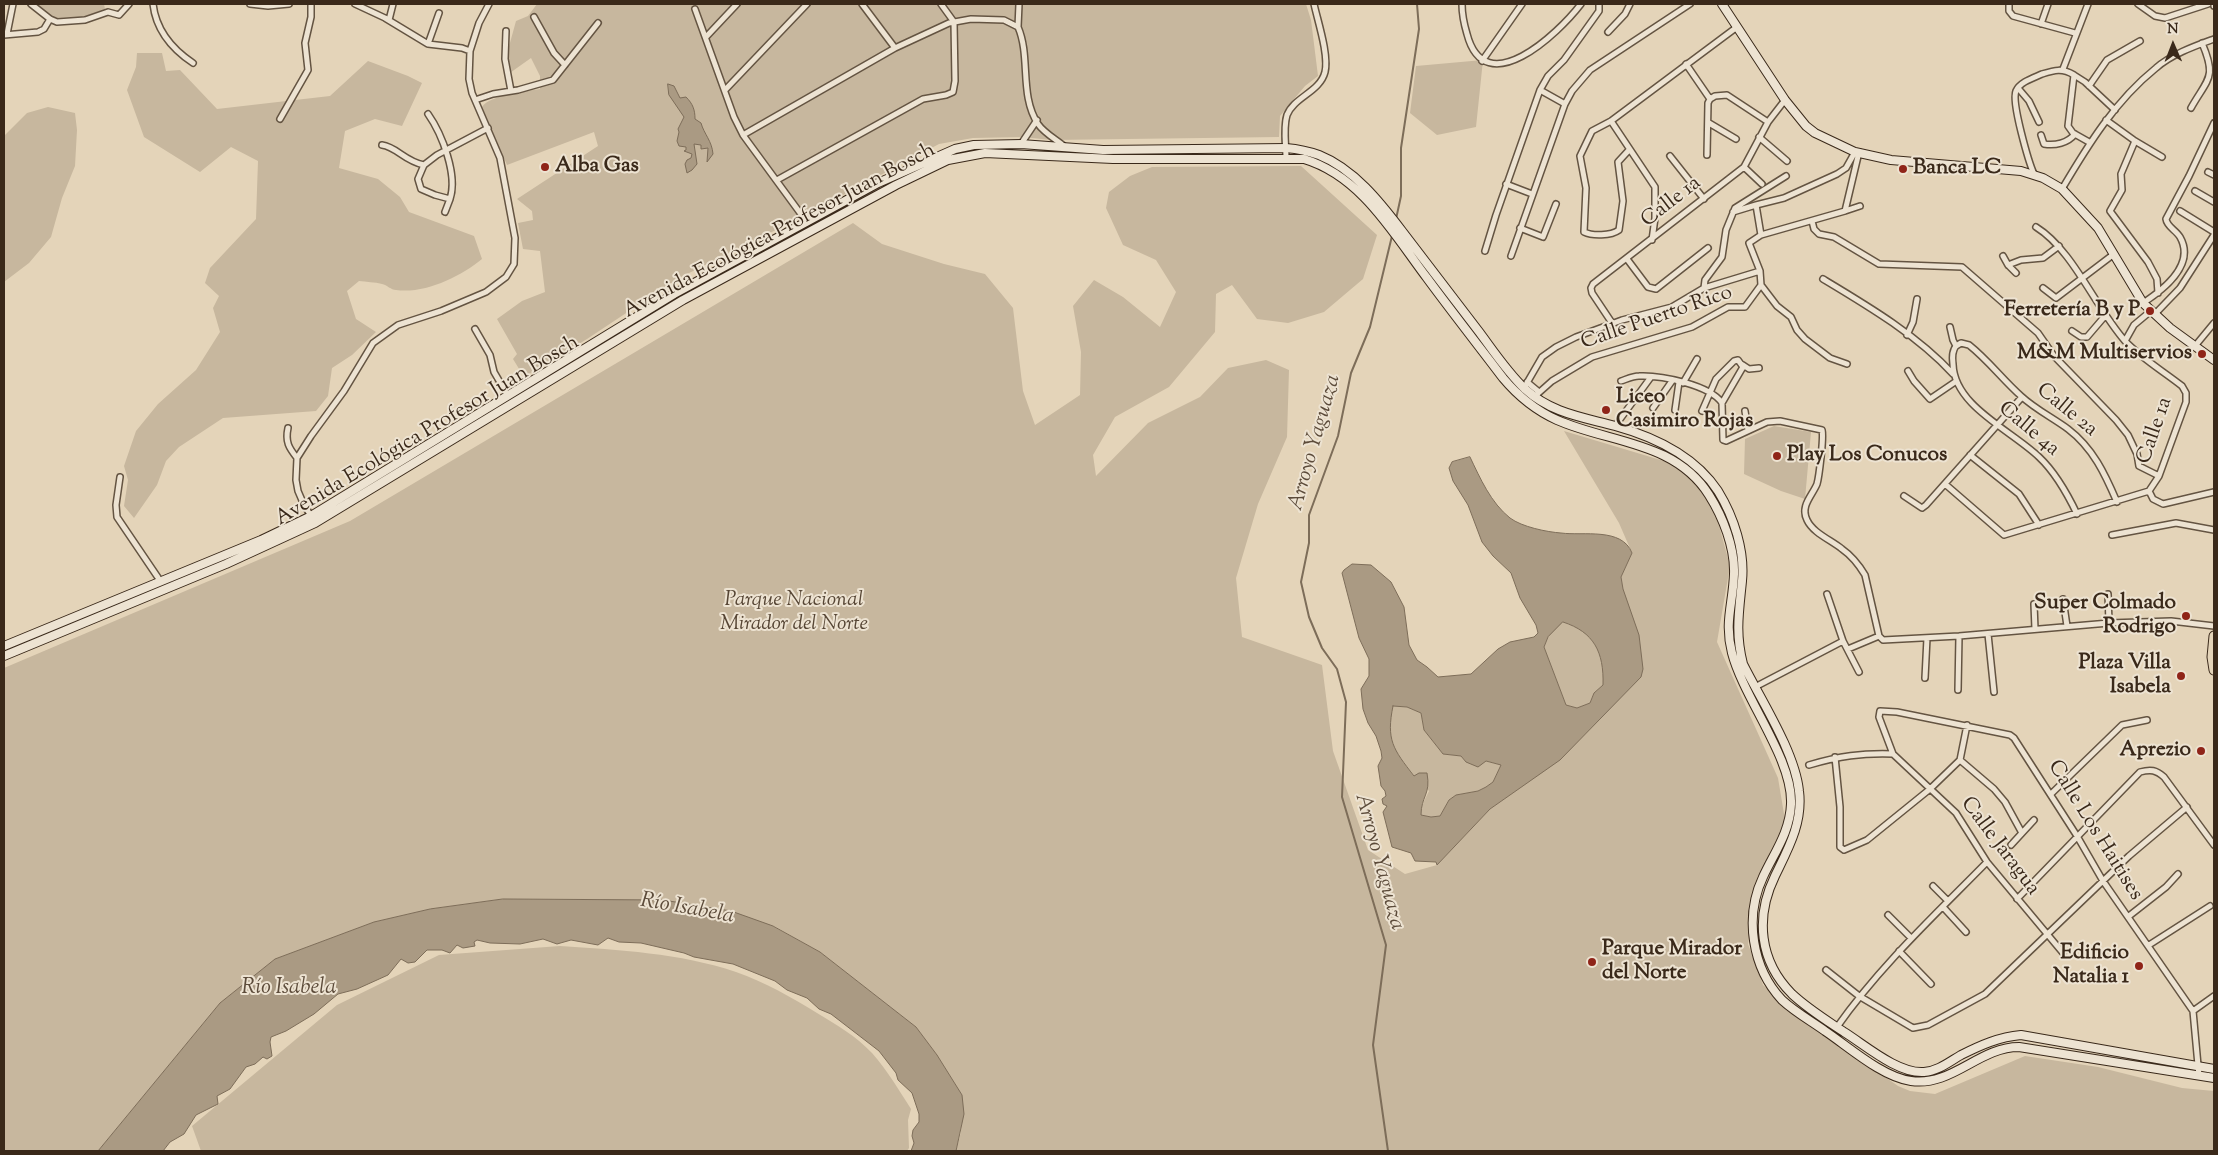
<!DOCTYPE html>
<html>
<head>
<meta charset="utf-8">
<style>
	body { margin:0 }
	#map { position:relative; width:2218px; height:1155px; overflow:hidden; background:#e4d4b9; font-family:"Sorts Mill Goudy",serif }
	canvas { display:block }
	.frame { position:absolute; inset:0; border:5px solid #3a291a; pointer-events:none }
	.north { position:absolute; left:2148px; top:20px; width:50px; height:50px; -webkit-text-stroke:4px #ede3d2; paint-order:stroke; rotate:359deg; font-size:14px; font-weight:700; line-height:20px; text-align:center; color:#3a291a }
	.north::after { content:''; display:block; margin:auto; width:18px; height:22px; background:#3a291a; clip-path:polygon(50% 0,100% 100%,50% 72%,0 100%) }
</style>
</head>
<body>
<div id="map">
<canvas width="2218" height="1155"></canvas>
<div class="frame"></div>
<div class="north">N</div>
</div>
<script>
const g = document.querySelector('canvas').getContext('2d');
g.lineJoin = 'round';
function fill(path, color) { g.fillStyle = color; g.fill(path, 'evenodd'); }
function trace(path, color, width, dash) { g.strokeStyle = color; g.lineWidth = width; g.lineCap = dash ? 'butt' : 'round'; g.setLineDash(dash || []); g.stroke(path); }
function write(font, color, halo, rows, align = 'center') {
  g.font = font + ' "Sorts Mill Goudy",serif'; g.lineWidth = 4; g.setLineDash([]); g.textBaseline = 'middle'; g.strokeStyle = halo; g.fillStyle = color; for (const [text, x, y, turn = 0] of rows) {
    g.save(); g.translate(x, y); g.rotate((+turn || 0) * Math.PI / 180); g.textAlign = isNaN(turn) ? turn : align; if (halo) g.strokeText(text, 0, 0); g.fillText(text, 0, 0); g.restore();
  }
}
fill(new Path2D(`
	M36,4H104L105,9L84,17L54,18Z
	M537,4H1306L1311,20L1318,76L1305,86L1280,116L1279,137L1051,140L1023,137L973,138L939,144L798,219L679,278L587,339L524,377L513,359L517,354L497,319L522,301L545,292L540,251L523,249L518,223L533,220L532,211L517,199L598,146L594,132L507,165L482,107C490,95 526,91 540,89V76L531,58L507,75L505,61L516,21L528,16Z
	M137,53H162L166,71L180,70L217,109L330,96L368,61L408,76L422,83L402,126L375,119L345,131L339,168L378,179L400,197L409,212L474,236L482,259C460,277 425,294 396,290C391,290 387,285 382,284C375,282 366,282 359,281L347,291L356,319L376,332L352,355L332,368L328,396L316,411L223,418L179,447L166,461L157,485L134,518L124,506L128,480L124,466L136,431L158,404L196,370L220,332L213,308L219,296L205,283L210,268L256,219L258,161L231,147L200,172L144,137L127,90L136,67Z
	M1483,60L1476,127L1437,135L1410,113L1416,66Z
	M48,107L75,113L77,130L75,166L62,198L51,237L29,263L4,282V136L27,113Z
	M1301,166L1377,235L1363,279L1324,312L1288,323L1257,319L1232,285L1216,294L1215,332L1169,387L1115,417L1093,455L1096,476L1148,423L1200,397L1228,368L1266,360L1289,370L1287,437L1258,504L1236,578L1242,637L1322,665L1333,751L1368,850L1405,874L1437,865L1490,809L1529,781L1579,740L1604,713L1623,589L1621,577L1632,553L1619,523L1564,431L1664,461L1689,476L1714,507L1730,566L1717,642L1778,778L1786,826L1757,891L1748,944L1763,985L1800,1017L1898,1086L1910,1091L1935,1094L2025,1056L2098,1067L2182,1088L2214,1091V1151H956L961,1132L962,1095L937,1055L916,1027L820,952L774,926L599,899H503L430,909L374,922L275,959L220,1003L98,1151H4V668L350,521L853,223L882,244L944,264L985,274L1013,308L1023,391L1035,425L1080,395L1081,352L1073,306L1094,280L1123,297L1160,327L1176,292L1156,260L1123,245L1106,208L1109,192L1130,176L1152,167Z
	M1774,426L1811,432L1805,499L1781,491L1744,474L1745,439Z
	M1563,622C1594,632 1604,652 1603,685L1594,693L1590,703L1577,708L1566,705L1544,647L1548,637Z
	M1393,706L1407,707L1421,713L1424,730L1443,754L1461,756L1466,762L1485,761L1501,765L1493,782L1486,787L1478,791L1456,795L1449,800L1440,816L1431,817L1421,815V807L1429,791C1413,774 1387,751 1389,725C1389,719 1392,712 1393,706Z
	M560,946C619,950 680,953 736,972C765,982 791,997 817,1013C837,1025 856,1036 872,1053C887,1070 899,1090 911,1109L908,1120L909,1148L907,1151H201L192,1126L337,1005L439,955Z`), '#c7b79e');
const water = new Path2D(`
	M668,84L674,86L680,98L686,97C693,104 695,110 695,119L701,123C704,134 712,141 713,154L707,162L708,148L701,149V145L694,144L697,164L692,170L687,173L685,164L687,160L691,158L692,154L684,151L686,150V147L679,146L677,141L679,132L678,129L684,117L669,95Z
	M1470,457C1480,478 1491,503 1510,518C1522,527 1547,532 1561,533C1583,536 1622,527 1632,553L1621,577L1623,589L1639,635L1643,669L1641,677L1560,760L1490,809L1437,865L1436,862L1415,861L1411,853L1392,847L1383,812L1387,806L1383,804L1382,799L1386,796L1385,791L1381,786L1378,766L1382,758L1381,751L1376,736L1368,723L1363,709L1361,689L1369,676V659L1359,638L1342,573L1344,570L1352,564L1371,565L1391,582L1404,607L1409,645L1417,660L1427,667L1438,677L1471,674L1498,649L1510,642L1534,637L1538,633L1536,625L1520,598L1511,573L1493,556L1482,542L1468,505L1453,481L1449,468L1452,462ZM1563,622C1594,632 1604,652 1603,685L1594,693L1590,703L1577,708L1566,705L1544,647L1548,637ZM1393,706L1407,707L1421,713L1424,730L1443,754L1461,756L1466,762L1478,767L1486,761L1501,765L1493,782L1486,787L1478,791L1456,795L1449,800L1440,816L1431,817L1421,815C1421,796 1431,795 1427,773H1419L1414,776C1393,749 1386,740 1393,706Z
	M503,899L663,900L731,911L773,926L820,952L916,1027L937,1055L962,1095L964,1114L956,1151H911L914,1143L912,1136L913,1130L919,1122V1114L912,1093L898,1080L896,1073L879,1051L831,1014L819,1009L807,998L787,990L775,981L733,964L694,957L684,953L641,943L619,942L608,938L598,945L571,940L557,944L543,939L520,944L490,943L477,940L474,942L475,946L463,948L457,945L450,953L442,950H427L415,962L408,963L401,959L388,975L357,989L338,994L314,1014L286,1031L271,1037L270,1042L272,1056L267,1059L263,1057L255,1064L246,1067L230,1089L217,1096L218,1104L196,1115L184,1134L170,1142L163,1151H98L220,1003L275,959L374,922L430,909Z`);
fill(water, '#aa9a83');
trace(water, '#7d6d59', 1);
trace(new Path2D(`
	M640,4H641
	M1396,219L1401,196V148L1419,29L1417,4
	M1388,1151L1373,1045L1386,945L1342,797L1346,702L1337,669L1322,648L1309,617L1301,582L1309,543V515L1338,436L1351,373L1370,327L1392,236`), '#7d6d59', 2);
const street = new Path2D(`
	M31,4L50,19L57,22L85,20L108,12L119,15L129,4
	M153,4C156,30 172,49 193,63
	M250,4L268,6L289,4
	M355,4L385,18L428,44L462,48L470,51
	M862,4L895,48
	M1462,4C1462,14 1464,24 1467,34C1485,103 1558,34 1581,4
	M2009,4V11L2013,16L2075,33
	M2138,4L2155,16L2165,18L2208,4
	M2214,4V6
	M695,9L734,117L743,135L806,221
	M534,17L554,53L565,65
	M389,20L393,4
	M2041,24L2048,4
	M1018,27L1019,4
	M506,31L505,59L511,91
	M1608,32L1625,14L1630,4
	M7,34L13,4
	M4,35L38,32L44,29L50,19
	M706,37L737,4
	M428,44L439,13
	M1482,61L1522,4
	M1686,64L1710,99
	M2063,69L2088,4
	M2089,86L2107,60L2140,41
	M2018,88L2029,101L2039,122
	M725,90L807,4
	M1540,90L1565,104
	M1710,99L1715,96L1727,95L1768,122
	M475,100L493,94L518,90L553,80L598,23
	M2191,108C2208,78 2217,78 2202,43
	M280,119L308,70L305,43L311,17V4
	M2106,120L2135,141L2162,157
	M1611,121L1655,187V218L1652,240
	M1709,123L1736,139
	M743,135L895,48L949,23L971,19L1004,20L1018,27C1031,57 1019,95 1038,124C1044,133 1057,140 1065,147
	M2041,135L2044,144C2055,146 2068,143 2075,134
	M1759,137L1787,161
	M2135,141L2121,174L2122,190L2110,211L2148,262L2157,279L2158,293
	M2089,142L2073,133L2068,126L2074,75L2085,82L2115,110
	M1021,144L1037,120
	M382,145C397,147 404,161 424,165L418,179L421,189L435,195L450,199C458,175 442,134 428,114
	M1629,150L1618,162L1623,201L1619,230C1611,236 1592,236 1584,232L1586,188L1580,156L1592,131L1611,121L1737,27
	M1707,155L1708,103L1710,99
	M1670,156L1704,199
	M1286,158C1286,145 1283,128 1287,115C1294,97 1320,92 1325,72C1329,55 1318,22 1314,4
	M424,165L437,155L488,128
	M1744,167L1762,184
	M2208,172L2214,175
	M2034,174C2029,163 2011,102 2016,91C2020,82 2033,78 2042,74C2055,70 2062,68 2074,75
	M777,180L923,99L946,95L953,92L955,81L954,22L941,4
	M1506,184L1532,194
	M2062,189C2088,145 2115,101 2156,68C2172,54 2195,46 2214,39
	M2195,191L2214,202
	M1845,211L1860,206
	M2180,211L2214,232
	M445,212L450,199
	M1733,212L1756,205
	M1812,221L1814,229L1819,234L1834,237L1879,264L1962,267L2038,333L2054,356L2116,420L2128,435L2137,454L2139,466L2159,476
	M1520,228L1543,237L1556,204
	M1761,235L1756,205L1784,198L1837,174L1846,168L1855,152
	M1485,251L1496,215L1540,90L1548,76L1564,60L1599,11V4
	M1511,256L1565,104L1572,91L1590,70L1690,4
	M2003,256L2008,265L2016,273
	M1627,259L1648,287L1656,289L1708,248
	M2008,265L2021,260L2043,258L2059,246
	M1823,279C1868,306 1917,335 1953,374
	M1761,285L1760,271L1749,243L1761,235L1845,211L1859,152
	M1761,285L1777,306L1791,317L1797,330L1805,339L1830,358L1847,364
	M1704,288L1705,280L1722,257L1726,230L1735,208L1786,176
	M2043,288L2056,298L2114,254
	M2143,303C2163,290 2196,265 2180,237C2176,230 2167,227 2166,219L2189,176L2214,123
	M2155,314L2180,288L2214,235
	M1612,323L1592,293L1591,288L1593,284L1744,167L1768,122L1785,100
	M1950,327L1953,340L1956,346
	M475,329L490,355L494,372L508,396
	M2072,331L2081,337H2087L2105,316
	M1907,335L1913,322L1917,299
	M2125,341L2134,325L2152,310
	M1956,346L1961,343L1969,345C1988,360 2003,380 2021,396C2035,409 2053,418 2068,429C2093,448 2105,474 2117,502
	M1956,346C1952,351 1952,357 1953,364C1954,406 2011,430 2039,457C2056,473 2067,493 2077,514
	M2195,346L2214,323
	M1743,365L1749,369L1759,368
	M1908,371L1914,381L1930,399L1955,382
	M1621,381C1627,379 1633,376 1639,376C1661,375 1710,385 1722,403L1723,440L1726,441L1767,422L1780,421L1822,430C1824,437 1819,477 1817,484C1812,496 1800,506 1807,520C1813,533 1831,540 1842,549C1852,556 1859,565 1865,575L1879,636L1883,640L1959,636L2109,623L2171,621L2214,626
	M1527,382L1539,392
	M1683,383L1697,359
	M1524,388L1542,357L1556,347L1576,337L1622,320L1672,307L1704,288L1760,271
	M1534,397L1552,381L1592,357L1692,327L1728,307H1745L1761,285
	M1653,408L1672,381
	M1675,410L1679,382
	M1702,411L1716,379L1734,361L1738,360L1743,367L1722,403
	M1745,411L1748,430
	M1615,426L1651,377
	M288,428C285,442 289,448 297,458
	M1970,455L2019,494L2039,525
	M120,477L116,505L117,517L161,582
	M1945,484L2004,535L2149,491L2159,476L2186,402V393L2182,386C2163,371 2141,358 2125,341C2095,307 2073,250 2036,227
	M2149,491L2153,499L2163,504L2214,492
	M1904,496L1922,508L1926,505L2022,397
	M313,519L304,505L298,491L296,480L297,458L311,436L344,391L373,343L398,325L441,311L486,292L506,277L514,264L515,238L500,158L472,93L469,79L470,51L479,23L489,4
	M2112,535L2176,523L2214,530
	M1827,594L1843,641L1859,672
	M2108,594L2109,623
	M2063,599L2067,626
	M2034,604L2035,629
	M1988,634L1994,692
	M1848,649L1879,636
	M1925,678L1927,638
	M1755,687L1843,641
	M1958,690L1959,636
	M1835,757L1840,807V847L1844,850L1867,840L1930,789L1960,760L1967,725
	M1960,760L1994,789L2005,802L2022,833
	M1809,765C1839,756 1862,753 1893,754
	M2051,794L2122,725L2147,720
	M2011,845L2034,820
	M1933,886L1948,901
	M2017,899L2140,772C2151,769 2156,770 2164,777L2214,845
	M1943,907L1966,932
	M1888,915L1911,938
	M2129,916L2166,887L2178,874
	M2149,945L2210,906
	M1899,951L1931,984
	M2063,953L1987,862L1956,813L1893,754L1879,717L1880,711L1897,712L2010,735L2014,738L2077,836L2103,881L2193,1011L2199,1076
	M1826,970L1859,996L1913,1028L1928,1025L1985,994L2129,856L2187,807
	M2193,1011L2214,996
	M1837,1027C1880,966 1935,915 1987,862`);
const secondary = new Path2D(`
	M1722,4L1785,100L1806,126L1815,133L1855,152L1891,160L2021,171L2043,178L2062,189L2098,228L2143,303L2170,328L2214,360
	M4,646L261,540L311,516L674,294L878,183L955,149L974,145L1021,144L1103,150L1286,148C1297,149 1308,151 1319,155C1354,169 1380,202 1402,231C1428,265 1454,299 1480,333C1494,352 1508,373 1525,389C1551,413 1582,417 1615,426C1655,437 1695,456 1718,491C1734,517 1745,551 1742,581C1739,612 1735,633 1743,664C1761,700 1795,752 1799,791C1803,823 1788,849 1775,876C1755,917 1759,961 1792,994C1808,1009 1826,1020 1844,1032C1865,1045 1898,1074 1924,1072C1938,1071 1949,1062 1961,1055C1981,1045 1999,1037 2021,1035L2214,1069
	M4,656L226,564L315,523L683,300L896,185L948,160L985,153L1113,159H1304C1361,176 1393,233 1427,278C1452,312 1478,345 1503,378C1518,396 1535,410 1557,420C1609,443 1675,441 1709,495C1723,517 1735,548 1734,574C1733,604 1724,622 1732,653C1744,699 1793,759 1791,804C1790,832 1774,853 1763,877C1744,917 1752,968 1782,1000C1795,1012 1811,1021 1825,1031C1849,1047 1882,1077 1911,1081C1952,1087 1979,1047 2019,1047L2214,1078`);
const primary = new Path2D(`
	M2214,636L2212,657L2214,670`);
trace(street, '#645442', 8);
trace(secondary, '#3a291a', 10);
trace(primary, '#3a291a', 11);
trace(street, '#ede3d2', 5);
trace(secondary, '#ede3d2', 8);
trace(primary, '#e4d4b9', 9);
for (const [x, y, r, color] of [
	[545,167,5,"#8f2418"],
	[1903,169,5,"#8f2418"],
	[2150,311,5,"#8f2418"],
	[2202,354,5,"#8f2418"],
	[1606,410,5,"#8f2418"],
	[1777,456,5,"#8f2418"],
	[2186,616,5,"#8f2418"],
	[2181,676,5,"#8f2418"],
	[2201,751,5,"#8f2418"],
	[1592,962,5,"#8f2418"],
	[2139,966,5,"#8f2418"]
]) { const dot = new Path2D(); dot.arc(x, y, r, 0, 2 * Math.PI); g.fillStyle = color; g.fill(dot); trace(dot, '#ede3d2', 2); }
write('bold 21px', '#3a291a', '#ede3d2', [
	["Alba Gas",555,167,"left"],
	["Banca LC",1913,169,"left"],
	["Ferretería B y P",2140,311],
	["M&M Multiservios",2192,354],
	["Liceo",1616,398,"left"],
	["Casimiro Rojas",1616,422,"left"],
	["Play Los Conucos",1787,456,"left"],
	["Super Colmado",2176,604],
	["Rodrigo",2176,628],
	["Plaza Villa",2171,664],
	["Isabela",2171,688],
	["Aprezio",2191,751],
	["Parque Mirador",1602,950,"left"],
	["del Norte",1602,974,"left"],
	["Edificio",2129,954],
	["Natalia 1",2129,978]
], 'right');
write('21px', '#3a291a', '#ede3d2', [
	["Calle 1a",1672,203,-38],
	["Avenida Ecológica Profesor Juan Bosch",780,232,-28],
	["Calle Puerto Rico",1657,319,-19],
	["Calle 2a",2066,411,39],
	["Calle 4a",2028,430,40],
	["Calle 1a",2156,431,-71],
	["Avenida Ecológica Profesor Juan Bosch",428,432,-31],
	["Calle Los Haitises",2094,831,58],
	["Calle Jaragua",1999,847,53]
]);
write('italic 21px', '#564534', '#ede3d2', [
	["Parque Nacional",794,601],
	["Mirador del Norte",794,625]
]);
write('italic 22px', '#5c4b3a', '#ede3d2', [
	["Arroyo Yaguaza",1316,443,-74],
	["Arroyo Yaguaza",1378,862,75],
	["Río Isabela",687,910,10],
	["Río Isabela",289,989]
]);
</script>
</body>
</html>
